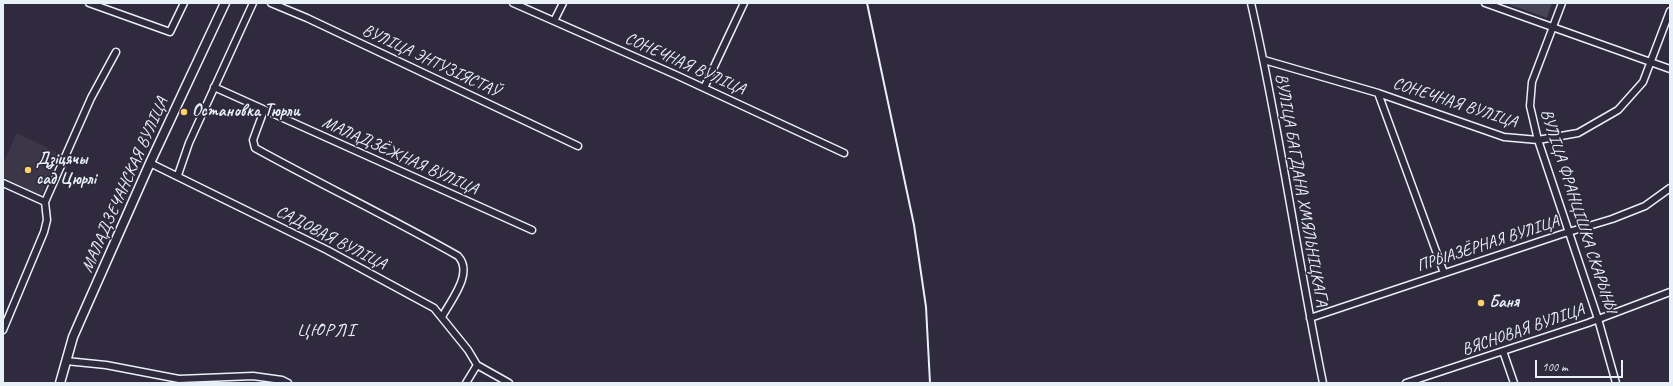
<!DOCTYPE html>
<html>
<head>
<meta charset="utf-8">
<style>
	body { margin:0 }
	#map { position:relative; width:1673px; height:386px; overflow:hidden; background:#2f2a3d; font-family:Caveat,sans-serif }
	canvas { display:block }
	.frame { position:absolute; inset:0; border:4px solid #e8f1f8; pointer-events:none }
	.scale { position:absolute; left:1535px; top:360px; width:88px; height:18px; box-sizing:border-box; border:2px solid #e8f1f8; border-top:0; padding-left:5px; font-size:12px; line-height:14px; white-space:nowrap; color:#e8f1f8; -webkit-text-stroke:3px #2f2a3d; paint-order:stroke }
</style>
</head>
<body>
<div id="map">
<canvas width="1673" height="386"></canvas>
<div class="frame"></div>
<div class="scale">100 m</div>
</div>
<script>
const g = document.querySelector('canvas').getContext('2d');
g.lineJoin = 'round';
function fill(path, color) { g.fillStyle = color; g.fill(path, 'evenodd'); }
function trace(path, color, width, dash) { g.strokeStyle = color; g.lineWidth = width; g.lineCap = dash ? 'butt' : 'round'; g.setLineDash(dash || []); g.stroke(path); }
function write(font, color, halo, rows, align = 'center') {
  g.font = font + ' Caveat,sans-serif'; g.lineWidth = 3.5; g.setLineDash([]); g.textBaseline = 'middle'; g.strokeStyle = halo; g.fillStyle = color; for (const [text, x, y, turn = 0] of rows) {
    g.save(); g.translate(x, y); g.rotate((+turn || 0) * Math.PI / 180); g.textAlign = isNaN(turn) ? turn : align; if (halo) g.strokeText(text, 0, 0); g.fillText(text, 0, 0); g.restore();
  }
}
fill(new Path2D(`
	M17,133L60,154L41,196L3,177V163Z`), '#3b3749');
fill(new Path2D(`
	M1505,3H1552L1547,18Z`), '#464455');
const minor = new Path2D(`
	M89,3L170,32L184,3
	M271,3L307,18L578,146
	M513,3L676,75L844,153
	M1251,3C1280,129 1297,257 1323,383
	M1485,3L1670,69
	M1562,3L1532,82L1530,106L1538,140L1598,319L1616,383
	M554,21L563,3
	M1264,60L1378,93L1504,137L1538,140L1578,133L1618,110L1643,82L1670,11
	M214,87L532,230
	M704,88L744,3
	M1378,93L1444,273
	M264,110L253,140L255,148C322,185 391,218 458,256C474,273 451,300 442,317
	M150,163L327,250L434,308L468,350L477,365L509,383
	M178,175L189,143L253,3
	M3,183L45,202
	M1310,318L1562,234L1612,219L1645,206L1670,188
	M3,330L44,232L47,220L45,202L91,98L116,52
	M1503,351L1514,383
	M66,361L106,365L179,379L253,376L282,380L288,383
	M466,383L477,365
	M1406,383L1588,323L1670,292`);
const major = new Path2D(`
	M60,383L73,337L80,321L150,163L225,3`);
trace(minor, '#e8f1f8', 9);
trace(major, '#e8f1f8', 11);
trace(minor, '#2f2a3d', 6);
trace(major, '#2f2a3d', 8);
trace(new Path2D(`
	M867,3L914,225L926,307L930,383`), '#e8f1f8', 2);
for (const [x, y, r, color] of [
	[184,112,4,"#ffd166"],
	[28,170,4,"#ffd166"],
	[1481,303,4,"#ffd166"]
]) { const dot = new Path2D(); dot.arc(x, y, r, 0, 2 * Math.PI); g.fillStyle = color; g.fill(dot); trace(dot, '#2f2a3d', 1.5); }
write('17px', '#e8f1f8', '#2f2a3d', [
	["ВУЛІЦА ЭНТУЗІЯСТАЎ",431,61,25],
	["СОНЕЧНАЯ ВУЛІЦА",685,64,24],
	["СОНЕЧНАЯ ВУЛІЦА",1455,103,18],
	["МАЛАДЗЁЖНАЯ ВУЛІЦА",400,156,24],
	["МАЛАДЗЕЧАНСКАЯ ВУЛІЦА",125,185,-66],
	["ВУЛІЦА БАГДАНА ХМЯЛЬНІЦКАГА",1301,190,80],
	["ВУЛІЦА ФРАНЦІШКА СКАРЫНЫ",1578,211,72],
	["САДОВАЯ ВУЛІЦА",331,238,27],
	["ПРЫАЗЁРНАЯ ВУЛІЦА",1488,244,-18],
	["ВЯСНОВАЯ ВУЛІЦА",1523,330,-19]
]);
write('bold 17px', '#e8f1f8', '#2f2a3d', [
	["Остановка Тюрли",192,112],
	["Дзіцячы",36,160],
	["сад Цюрлі",36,180],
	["Баня",1489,303]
], 'left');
g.letterSpacing = '1px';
write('19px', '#e8f1f8', '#2f2a3d', [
	["ЦЮРЛІ",326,331]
]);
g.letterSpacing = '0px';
</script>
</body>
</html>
